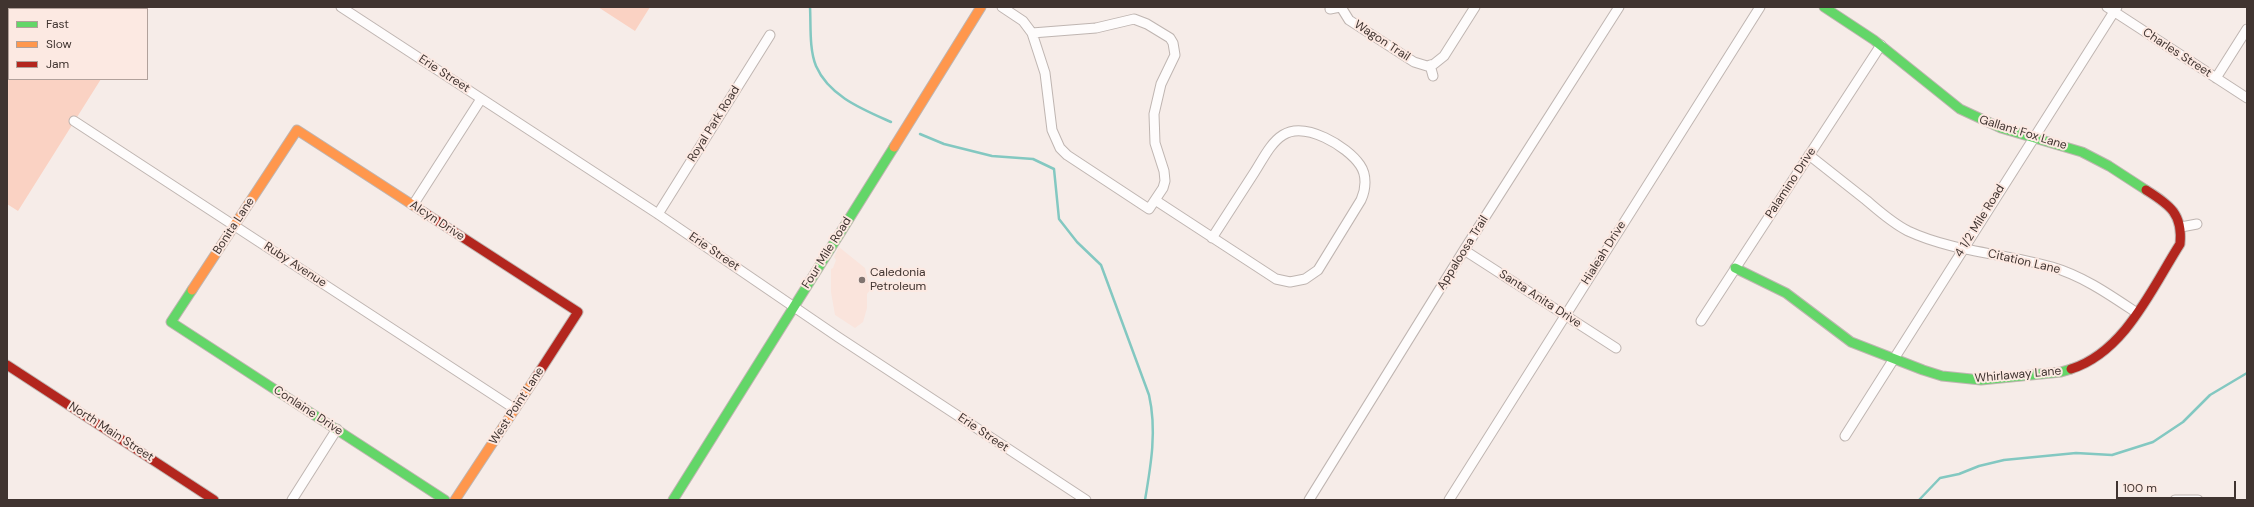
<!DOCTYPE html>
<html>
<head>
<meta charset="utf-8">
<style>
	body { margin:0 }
	#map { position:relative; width:2254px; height:507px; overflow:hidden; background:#f6ece8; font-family:"DM Sans",sans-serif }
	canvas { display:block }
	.frame { position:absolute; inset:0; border:8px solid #403430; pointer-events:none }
	.legend { position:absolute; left:8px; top:8px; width:140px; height:72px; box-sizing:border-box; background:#fce9e2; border:1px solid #b1a19b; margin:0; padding:5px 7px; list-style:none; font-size:12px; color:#403430 }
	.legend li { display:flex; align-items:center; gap:8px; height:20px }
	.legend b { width:20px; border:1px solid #b1a19b }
	.scale { position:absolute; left:2116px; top:481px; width:120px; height:18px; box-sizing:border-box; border:2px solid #403430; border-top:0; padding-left:5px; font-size:12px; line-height:14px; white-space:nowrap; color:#403430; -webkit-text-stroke:3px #fce9e2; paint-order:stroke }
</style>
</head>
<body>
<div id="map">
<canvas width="2254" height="507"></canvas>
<div class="frame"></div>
<ul class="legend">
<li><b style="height:5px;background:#63d668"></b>Fast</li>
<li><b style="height:5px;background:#ff974d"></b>Slow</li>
<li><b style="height:5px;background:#b3261e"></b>Jam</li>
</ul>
<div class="scale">100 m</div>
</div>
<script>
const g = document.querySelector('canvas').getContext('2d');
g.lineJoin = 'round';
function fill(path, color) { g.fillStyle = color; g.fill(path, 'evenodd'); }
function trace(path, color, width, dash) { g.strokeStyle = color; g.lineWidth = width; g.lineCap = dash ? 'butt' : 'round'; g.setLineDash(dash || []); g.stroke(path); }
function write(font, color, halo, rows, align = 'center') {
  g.font = font + ' "DM Sans",sans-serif'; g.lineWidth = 4; g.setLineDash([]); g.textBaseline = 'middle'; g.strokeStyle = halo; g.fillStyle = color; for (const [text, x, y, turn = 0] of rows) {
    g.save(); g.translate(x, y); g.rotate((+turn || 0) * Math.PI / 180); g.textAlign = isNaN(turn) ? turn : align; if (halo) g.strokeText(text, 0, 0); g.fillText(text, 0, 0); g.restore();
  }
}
fill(new Path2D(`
	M839,247L865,268L870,290L867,294V308L863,322L855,328L835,315L831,292V269L833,268L836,260L834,257Z`), '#fae4dc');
fill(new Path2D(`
	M7,7H31L34,9H9V79H101L18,211L7,204Z
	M598,7H650L635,31Z`), '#fad2c3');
trace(new Path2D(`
	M810,7C811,25 809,49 816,66C829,96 862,109 891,122
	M920,134L944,144L992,156L1033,159L1054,169L1059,219L1077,242L1101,265L1149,395C1157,430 1151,465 1145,500
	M1919,500L1940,478L1959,474L1979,466L2004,460L2076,453L2112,455L2153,442L2183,422L2210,395L2247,373`), '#83c8c1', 2.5);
const street = new Path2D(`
	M341,7L658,214L838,337L1086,500
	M1002,7L1023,21L1032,33L1045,73L1052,130L1060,148L1067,155L1149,209L1163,188L1165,181L1164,171L1155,143L1154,114L1161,84L1175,55L1173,43L1170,38L1147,24L1134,19L1096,28L1032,33
	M1341,7L1349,20L1414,62L1427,66L1434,64L1444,56L1475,7
	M2107,7L2247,98
	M1330,9L1340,7
	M1430,65L1433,76
	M2216,78L2247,29
	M74,121L515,409
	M1809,155C1828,170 1847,185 1866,200C1879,211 1892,223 1908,231C1953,252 2004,253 2052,267C2083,276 2110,295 2137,313
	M1155,200L1276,279L1290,282L1305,279L1318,270L1361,200C1366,189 1367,175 1360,165C1347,146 1305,121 1283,135C1270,143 1262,161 1254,173C1240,195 1226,216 1212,238
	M413,205L481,99
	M658,214L770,35
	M2181,227L2197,224
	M1464,250L1616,348
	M1701,321L1881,45
	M1845,436L2117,7
	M292,500L337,429
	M1309,500L1464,250L1619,7
	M1449,500L1760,7
	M2175,500H2198`);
const fast = new Path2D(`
	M1824,7L1874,40L1960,109L2001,128L2082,152L2109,166L2146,190
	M1735,268L1786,293L1851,342L1923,370L1942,376L1981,380L2061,372L2071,369
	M192,290L171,322L445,500
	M673,500L894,147`);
const slow = new Path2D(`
	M894,147L981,7
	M192,290L297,130L425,213
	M455,500L536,377`);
const jam = new Path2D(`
	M425,213L578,312L536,377
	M7,365L214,500
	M2071,369C2125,352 2152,288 2180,244C2183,214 2170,205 2146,190`);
trace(street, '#bfb5b1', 11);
trace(fast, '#bfb5b1', 11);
trace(slow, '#bfb5b1', 11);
trace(jam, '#bfb5b1', 11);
trace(street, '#fefcfc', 9);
trace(fast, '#63d668', 9);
trace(slow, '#ff974d', 9);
trace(jam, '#b3261e', 9);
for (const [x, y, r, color] of [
	[862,280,4,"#807470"]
]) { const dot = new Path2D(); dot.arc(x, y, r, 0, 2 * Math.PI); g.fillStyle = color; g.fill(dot); trace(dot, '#fce9e2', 1.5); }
write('12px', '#403430', '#fce9e2', [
	["Wagon Trail",1382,41,33],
	["Charles Street",2177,53,33],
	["Erie Street",444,74,33],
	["Royal Park Road",714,124,-58],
	["Gallant Fox Lane",2023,133,17],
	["Palamino Drive",1791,183,-57],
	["Alcyn Drive",437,221,33],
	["4 1/2 Mile Road",1980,221,-58],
	["Bonita Lane",234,226,-57],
	["Erie Street",714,252,34],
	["Four Mile Road",827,253,-58],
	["Appaloosa Trail",1463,253,-58],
	["Hialeah Drive",1604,253,-58],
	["Citation Lane",2024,262,13],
	["Ruby Avenue",295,265,33],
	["Santa Anita Drive",1540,299,33],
	["Whirlaway Lane",2018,375,-5],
	["West Point Lane",517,406,-57],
	["Conlaine Drive",308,411,33],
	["North Main Street",111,432,33],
	["Erie Street",983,433,34]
]);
write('12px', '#403430', '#fce9e2', [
	["Caledonia",870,273],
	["Petroleum",870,287]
], 'left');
</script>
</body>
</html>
